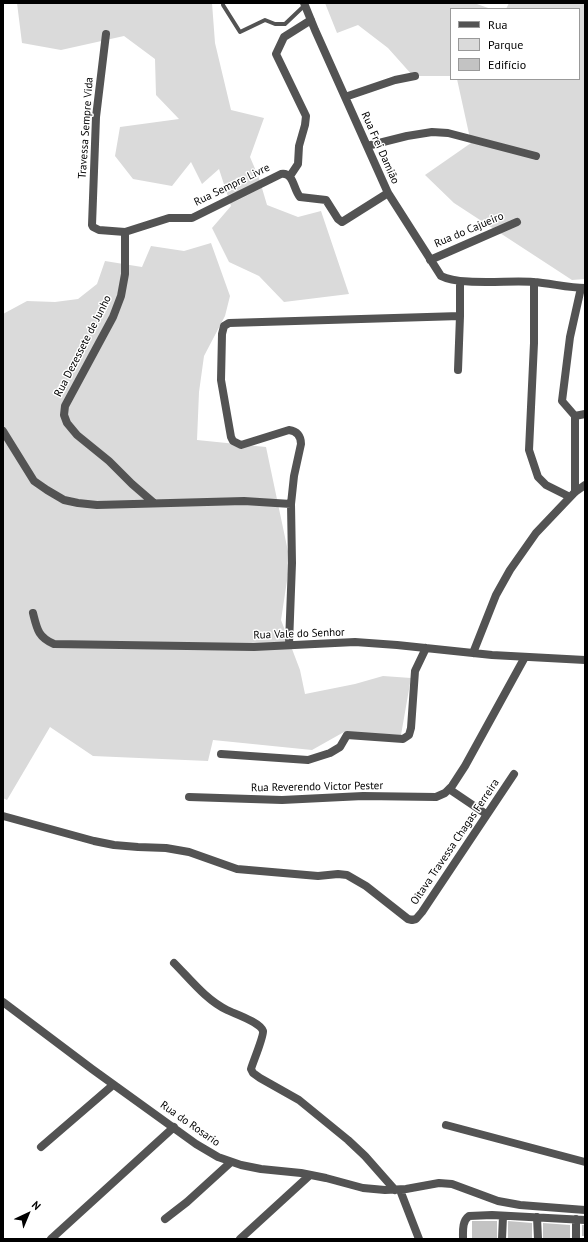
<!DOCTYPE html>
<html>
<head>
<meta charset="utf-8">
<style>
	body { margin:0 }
	#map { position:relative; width:588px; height:1242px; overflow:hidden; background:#fff; font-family:"PT Sans",sans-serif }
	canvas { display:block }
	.frame { position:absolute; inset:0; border:4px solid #000; pointer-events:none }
	.legend { position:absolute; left:450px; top:8px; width:130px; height:72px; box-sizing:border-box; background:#fff; border:1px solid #999; margin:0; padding:5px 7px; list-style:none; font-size:12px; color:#000 }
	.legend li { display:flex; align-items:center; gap:8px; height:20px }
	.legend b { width:20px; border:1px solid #999 }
	.north { position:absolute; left:8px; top:1194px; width:40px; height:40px; -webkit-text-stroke:3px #fff; paint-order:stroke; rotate:44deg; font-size:11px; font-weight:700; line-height:16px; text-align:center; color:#000 }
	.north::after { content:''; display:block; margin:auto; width:14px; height:18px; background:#000; clip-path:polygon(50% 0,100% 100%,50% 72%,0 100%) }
</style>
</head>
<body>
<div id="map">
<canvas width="588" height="1242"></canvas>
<div class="frame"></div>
<ul class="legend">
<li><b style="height:5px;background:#535353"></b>Rua</li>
<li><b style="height:11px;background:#dadada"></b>Parque</li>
<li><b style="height:11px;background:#c3c3c3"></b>Edifício</li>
</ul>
<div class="north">N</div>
</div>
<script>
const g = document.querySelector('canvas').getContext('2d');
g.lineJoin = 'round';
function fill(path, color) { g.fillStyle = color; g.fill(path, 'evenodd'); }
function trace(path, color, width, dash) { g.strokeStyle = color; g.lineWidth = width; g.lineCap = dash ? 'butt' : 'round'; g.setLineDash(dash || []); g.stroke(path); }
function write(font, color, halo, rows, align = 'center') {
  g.font = font + ' "PT Sans",sans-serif'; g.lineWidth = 3; g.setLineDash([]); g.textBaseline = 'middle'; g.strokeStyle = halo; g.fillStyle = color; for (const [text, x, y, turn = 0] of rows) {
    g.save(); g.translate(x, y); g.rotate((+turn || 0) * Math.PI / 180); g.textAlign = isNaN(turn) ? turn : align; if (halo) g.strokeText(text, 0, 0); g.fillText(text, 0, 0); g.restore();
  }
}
fill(new Path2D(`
	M17,3H212L215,43L231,110L264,118L250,157L259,178L267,205L298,217L321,211L349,294L284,302L259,276L229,262L212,228L231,206L219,169L202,184L191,162L172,186L133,179L115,156L120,127L179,119L156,95L155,59L124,36L61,50L22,43Z
	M325,3H474L491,9H451V76H413L388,48L358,25L337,33Z
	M509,3H585V279L572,280L454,203L425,175L471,143L457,79H579V9H506Z
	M211,243L230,296L225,316L204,356L199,392L197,440L266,447L290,561L281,620L300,670L305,694L355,684L383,676L411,678L401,735L344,732L312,750L213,740L208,761L93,756L50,727L7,800L3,798V314L27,301L55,302L78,299L97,284L105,261L142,267L151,246L184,251Z`), '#dadada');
fill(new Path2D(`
	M472,1221H497V1239H472Z
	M508,1221L532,1223V1239H508Z
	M543,1223L570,1225V1239H543Z
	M582,1225H585V1236H582Z`), '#c3c3c3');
trace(new Path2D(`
	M223,5L240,32L265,20L275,24H285L305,5`), '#535353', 4);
trace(new Path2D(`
	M304,3L315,30L388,193L441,276C460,286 510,280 533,282C550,283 568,288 585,288
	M106,34L96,117L92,225L93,227L99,230L125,232L169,218H192L281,174C294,172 293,189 300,197L326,200L338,219L342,222L388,193
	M345,97L395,80L415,76
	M367,146L407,136L432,132L448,133L536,156
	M290,176L298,164L299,146L305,125L306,116L276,54L284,37L311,20
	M125,232V274L121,296L113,317L65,406L64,415L67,423L77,435L109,461L132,484L154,503
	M430,260L517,222
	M534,282V343L529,450L538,477L546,485L570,497
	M458,370L460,316
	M575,416L585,414
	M3,431L34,481L47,490L64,500L78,503L97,505L244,501L291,504
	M575,492V416L562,401L570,337L581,288
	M33,613C37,629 38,637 54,644L254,647L355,642L397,645L492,655L585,660
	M289,644L292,563L291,504L294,476L301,444C301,436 297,431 289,430L241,445L233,441L231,437L221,380L222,334L224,326L229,323L460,316V281
	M473,653L496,595L510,570L536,533L575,492L585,485
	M221,754L308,760L330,753L340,747L347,735L403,739L409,735L411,728L415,671L426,648
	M449,789L486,814
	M189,797L282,800L363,796L436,797L445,793L452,786L465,766L525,657
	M3,816L94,841L114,845L138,847L166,848L189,852L237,869L318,876L338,874L347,875L366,886L408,919L412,920L416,919L422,912L514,774
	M174,963C190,979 206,1000 227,1010C235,1014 260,1022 263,1031C264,1036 253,1062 251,1069L253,1073L260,1078L299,1100L348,1140L365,1156L395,1190
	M3,1002L92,1069L196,1144L218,1157L241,1165L261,1169L301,1173L326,1178L363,1188L385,1190L406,1189L439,1183L452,1184L498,1201L520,1205L585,1210
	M446,1125L585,1162
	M41,1147L113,1085
	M400,1190L419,1239
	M537,1217L538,1239
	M165,1219L187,1202L231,1162
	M51,1239L174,1127
	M240,1239L310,1175
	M463,1239C463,1231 462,1221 469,1216L492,1215L585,1220
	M502,1239L503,1216
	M576,1239V1219`), '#535353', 8);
write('11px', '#000', '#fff', [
	["Travessa Sempre Vida",86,128,-86],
	["Rua Frei Damião",380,148,66],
	["Rua Sempre Livre",232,185,-26],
	["Rua do Cajueiro",469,230,-23],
	["Rua Dezessete de Junho",83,346,-63],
	["Rua Vale do Senhor",299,634,-2],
	["Rua Reverendo Victor Pester",317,787,-1],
	["Oitava Travessa Chagas Ferreira",455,842,-56],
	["Rua do Rosario",190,1124,35]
]);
</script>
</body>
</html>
